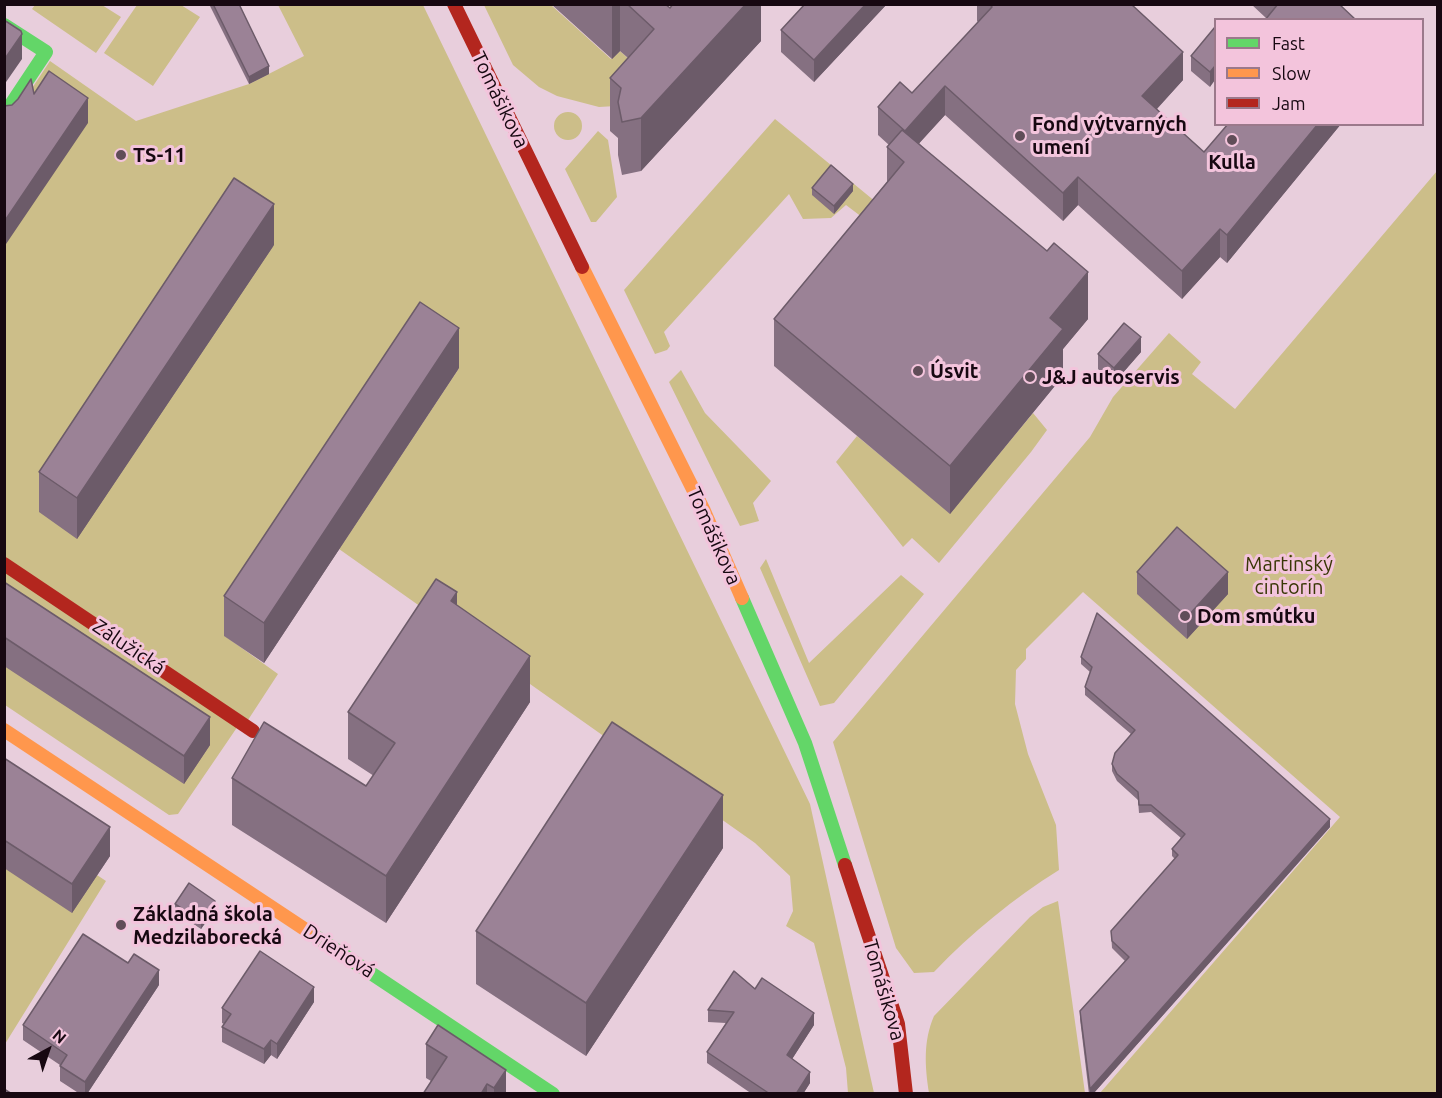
<!DOCTYPE html>
<html>
<head>
<meta charset="utf-8">
<style>
	body { margin:0 }
	#map { position:relative; width:1442px; height:1098px; overflow:hidden; background:#e8cedc; font-family:Ubuntu,sans-serif }
	canvas { display:block }
	.frame { position:absolute; inset:0; border:6px solid #170811; pointer-events:none }
	.legend { position:absolute; left:1214px; top:18px; width:210px; height:108px; box-sizing:border-box; background:#f3c4dc; border:2px solid #9b798b; margin:0; padding:8px 10px; list-style:none; font-size:18px; color:#170811 }
	.legend li { display:flex; align-items:center; gap:12px; height:30px }
	.legend b { width:30px; border:2px solid #9b798b }
	.north { position:absolute; left:18px; top:1020px; width:60px; height:60px; -webkit-text-stroke:4px #f3c4dc; paint-order:stroke; rotate:40deg; font-size:16px; font-weight:700; line-height:24px; text-align:center; color:#170811 }
	.north::after { content:''; display:block; margin:auto; width:21px; height:27px; background:#170811; clip-path:polygon(50% 0,100% 100%,50% 72%,0 100%) }
</style>
</head>
<body>
<div id="map">
<canvas width="1442" height="1098"></canvas>
<div class="frame"></div>
<ul class="legend">
<li><b style="height:8px;background:#63d668"></b>Fast</li>
<li><b style="height:8px;background:#ff974d"></b>Slow</li>
<li><b style="height:8px;background:#b3261e"></b>Jam</li>
</ul>
<div class="north">N</div>
</div>
<script>
const g = document.querySelector('canvas').getContext('2d');
g.lineJoin = 'round';
function fill(path, color) { g.fillStyle = color; g.fill(path, 'evenodd'); }
function trace(path, color, width, dash) { g.strokeStyle = color; g.lineWidth = width; g.lineCap = dash ? 'butt' : 'round'; g.setLineDash(dash || []); g.stroke(path); }
function write(font, color, halo, rows, align = 'center') {
  g.font = font + ' Ubuntu,sans-serif'; g.lineWidth = 6; g.setLineDash([]); g.textBaseline = 'middle'; g.strokeStyle = halo; g.fillStyle = color; for (const [text, x, y, turn = 0] of rows) {
    g.save(); g.translate(x, y); g.rotate((+turn || 0) * Math.PI / 180); g.textAlign = isNaN(turn) ? turn : align; if (halo) g.strokeText(text, 0, 0); g.fillText(text, 0, 0); g.restore();
  }
}
fill(new Path2D(`
	M35,5H102L121,17L96,53L32,9Z
	M137,5H181L200,17L153,86L104,53Z
	M278,5H423L810,804L874,1093H848L846,1068L814,943L786,926L793,911L790,876L755,843L339,549L459,368L225,636L278,674L248,720L5,557V129L50,61L136,121L249,84L304,56Z
	M484,5H551L611,59L620,51L654,82L633,105L599,107L557,96L539,87L513,65Z
	M554 126a14 14 0 1 1 28 0a14 14 0 1 1-28 0Z
	M775,119L995,300L879,230L846,205L831,218L803,219L789,194L664,332L670,346L667,350L655,354L624,290Z
	M598,131L608,140L617,197L596,222H591L565,169Z
	M1437,171V1093H1100L1340,817L1083,592L1026,649V659L1016,670L1015,704L1028,754L1056,825L1059,870C1014,898 971,933 934,972L914,973L896,948L833,742L1090,437L1113,397L1169,333L1201,362L1192,374L1235,409Z
	M681,370L705,413L771,481L753,503L759,521L740,526L669,382Z
	M1033,413L1047,430L1031,452L939,563L912,538L903,547L836,462L857,436L950,513Z
	M766,559L809,663L901,575L924,594L834,703L820,706L760,568Z
	M4,567L238,726L178,814L169,815L5,705Z
	M5,814L106,881L5,1044Z
	M1058,901L1085,1093H929C925,1067 923,1041 934,1016L1030,917L1043,907Z`), '#ccbe89');
trace(new Path2D(`
	M4,25L46,52L4,115
	M742,598L805,743L845,865
	M306,930L553,1094`), '#63d668', 14);
trace(new Path2D(`
	M582,267L704,511L742,598
	M4,730L306,930`), '#ff974d', 14);
trace(new Path2D(`
	M454,4L582,267
	M4,564L253,731
	M845,865L898,1024L906,1094`), '#b3261e', 14);
fill(new Path2D(`
	M209,4H239L269,74L249,84Z
	M551,4H665L670,8L761,4V41L641,171L622,175L618,155V138L610,131V78L628,58L620,51L612,59Z
	M805,4H887L814,82L781,52V30Z
	M977,4H1131L1183,80L1157,109L1204,152L1228,124H1341L1227,263L1220,257L1182,299L1078,205L1063,221L945,115L919,143L1088,319L1063,349V376L950,514L774,366V319L887,182V147L889,145L878,135V107L912,93L978,22L977,21Z
	M1251,4H1339L1266,18Z
	M1215,27L1210,87L1191,71V56Z
	M812,188L853,191L834,214L812,195Z
	M274,245L77,539L39,512V472Z
	M1141,352L1114,383L1098,369V354Z
	M459,368L264,663L224,636V596Z
	M1137,572L1228,594L1187,639L1137,594Z
	M4,582L210,745L184,784L4,666Z
	M457,605L530,702L386,923L232,825V778L366,786L374,776L348,759V712Z
	M1081,657L1330,827L1093,1094H1089L1080,1019V1011L1125,961L1112,948L1111,931L1175,859L1172,856V849L1181,838L1151,812L1139,813L1138,800L1117,781L1112,771V764L1131,734L1085,695V687L1090,672L1081,664Z
	M4,758L110,856L72,913L4,868Z
	M723,848L586,1056L476,984V931Z
	M175,904L215,909L201,929L175,912Z
	M159,985L87,1094H80L60,1081V1065L23,1040V1025Z
	M755,989L814,1025L792,1059L810,1083L803,1094H752L707,1063V1052L726,1023L708,1022V1010Z
	M314,1002L277,1059L271,1055L264,1064L222,1042V1027L224,1024L222,1023V1008Z
	M426,1044L506,1094H423L431,1081L426,1078Z`), '#857081');
fill(new Path2D(`
	M613,4H620V51L612,59V6Z
	M746,4H761V41L641,171V118Z
	M866,4H887L814,82V60Z
	M22,34V59L4,85V60Z
	M1183,52V80L1142,125V96Z
	M269,66V74L249,84V77Z
	M1215,66V80L1210,87V72Z
	M945,86V115L905,159V131Z
	M88,98V123L4,247V222Z
	M1318,124H1341L1227,263V235Z
	M1078,177V205L1063,221V193Z
	M853,184V191L834,214V206Z
	M274,204V245L77,539V498Z
	M1220,229V257L1182,299V271Z
	M1088,272V319L1063,349V376L950,514V466L1050,318Z
	M459,328V368L264,663V623Z
	M1141,337V352L1114,383V368Z
	M1228,572V594L1187,639V617Z
	M457,592V639L451,601Z
	M530,656V702L386,923V876Z
	M210,717V745L184,784V756Z
	M723,795V848L586,1056V1003Z
	M1330,819V827L1093,1094H1090V1089Z
	M110,827V856L72,913V884Z
	M215,901V909L201,929V921Z
	M159,970V985L87,1094H85V1082Z
	M314,987V1002L277,1059V1044Z
	M814,1013V1025L787,1067V1055Z
	M271,1040V1055L264,1064V1049Z
	M506,1070V1094H494V1088Z
	M810,1072V1083L803,1094H796Z
	M487,1084V1094H481Z`), '#6c5b69');
const building = new Path2D(`
	M213,4H239L269,66L249,77Z
	M627,4H665L670,8L673,4H746L641,118L622,122L618,102L621,88L610,78L654,29Z
	M805,4H866L814,60L781,30Z
	M990,4H1131L1183,52L1142,96L1204,152L1228,124H1318L1227,235L1220,229L1182,271L1078,177L1063,193L945,86L905,131L878,107L900,82L912,93L992,7Z
	M1278,4H1339L1356,20H1265Z
	M4,20L21,31L22,34L4,60Z
	M1215,27V66L1210,72L1191,56Z
	M49,71L88,98L4,222V106L12,105L18,99L31,79L34,94Z
	M902,130L1047,251L1054,243L1088,272L1050,318L1063,329L950,466L774,319L904,162L887,147Z
	M831,165L853,184L834,206L812,188Z
	M234,178L274,204L77,498L39,472Z
	M420,302L459,328L264,623L224,596Z
	M1124,323L1141,337L1114,368L1098,354Z
	M1177,527L1228,572L1187,617L1137,572Z
	M436,579L457,592L451,601L530,656L386,876L232,778L264,722L366,786L395,743L348,712Z
	M4,582L210,717L184,756L4,637Z
	M1097,613L1330,819L1090,1089L1080,1011L1129,957L1112,941L1111,931L1178,855L1172,849L1185,834L1151,805H1139L1138,792L1117,774L1112,764L1115,753L1135,730L1085,687L1092,667L1081,657Z
	M612,722L723,795L586,1003L476,931Z
	M4,758L110,827L72,884L4,840Z
	M189,883L215,901L201,921L175,904Z
	M83,934L128,963L134,954L159,970L85,1082L60,1066L67,1055L23,1025Z
	M260,951L314,987L277,1044L271,1040L264,1049L222,1027L231,1014L222,1008Z
	M734,971L755,989L762,978L814,1013L787,1055L810,1072L796,1094H770L707,1052L734,1012L708,1010Z
	M438,1025L506,1070L494,1088L487,1084L481,1094H423L447,1057L426,1044Z
	M4,1089L12,1094H4Z`);
fill(building, '#9b8296');
trace(building, '#6c5b69', 1.5);
for (const [x, y, r, color] of [
	[1020,136,6,"#604d58"],
	[1232,140,6,"#604d58"],
	[121,155,6,"#604d58"],
	[918,371,6,"#604d58"],
	[1030,377,6,"#604d58"],
	[1185,616,6,"#604d58"],
	[121,925,6,"#604d58"]
]) { const dot = new Path2D(); dot.arc(x, y, r, 0, 2 * Math.PI); g.fillStyle = color; g.fill(dot); trace(dot, '#f3c4dc', 2); }
write('20px', '#170811', '#f3c4dc', [
	["Tomášikova",500,100,64],
	["Tomášikova",714,536,66],
	["Zálužická",129,647,34],
	["Drieňová",339,951,33],
	["Tomášikova",884,990,74]
]);
write('bold 20px', '#170811', '#f3c4dc', [
	["Fond výtvarných",1032,124],
	["umení",1032,147],
	["TS-11",133,155],
	["Kulla",1232,162,"center"],
	["Úsvit",930,371],
	["J&J autoservis",1042,377],
	["Dom smútku",1197,616],
	["Základná škola",133,914],
	["Medzilaborecká",133,937]
], 'left');
write('20px', '#393706', '#f3c4dc', [
	["Martinský",1289,564],
	["cintorín",1289,587]
]);
</script>
</body>
</html>
